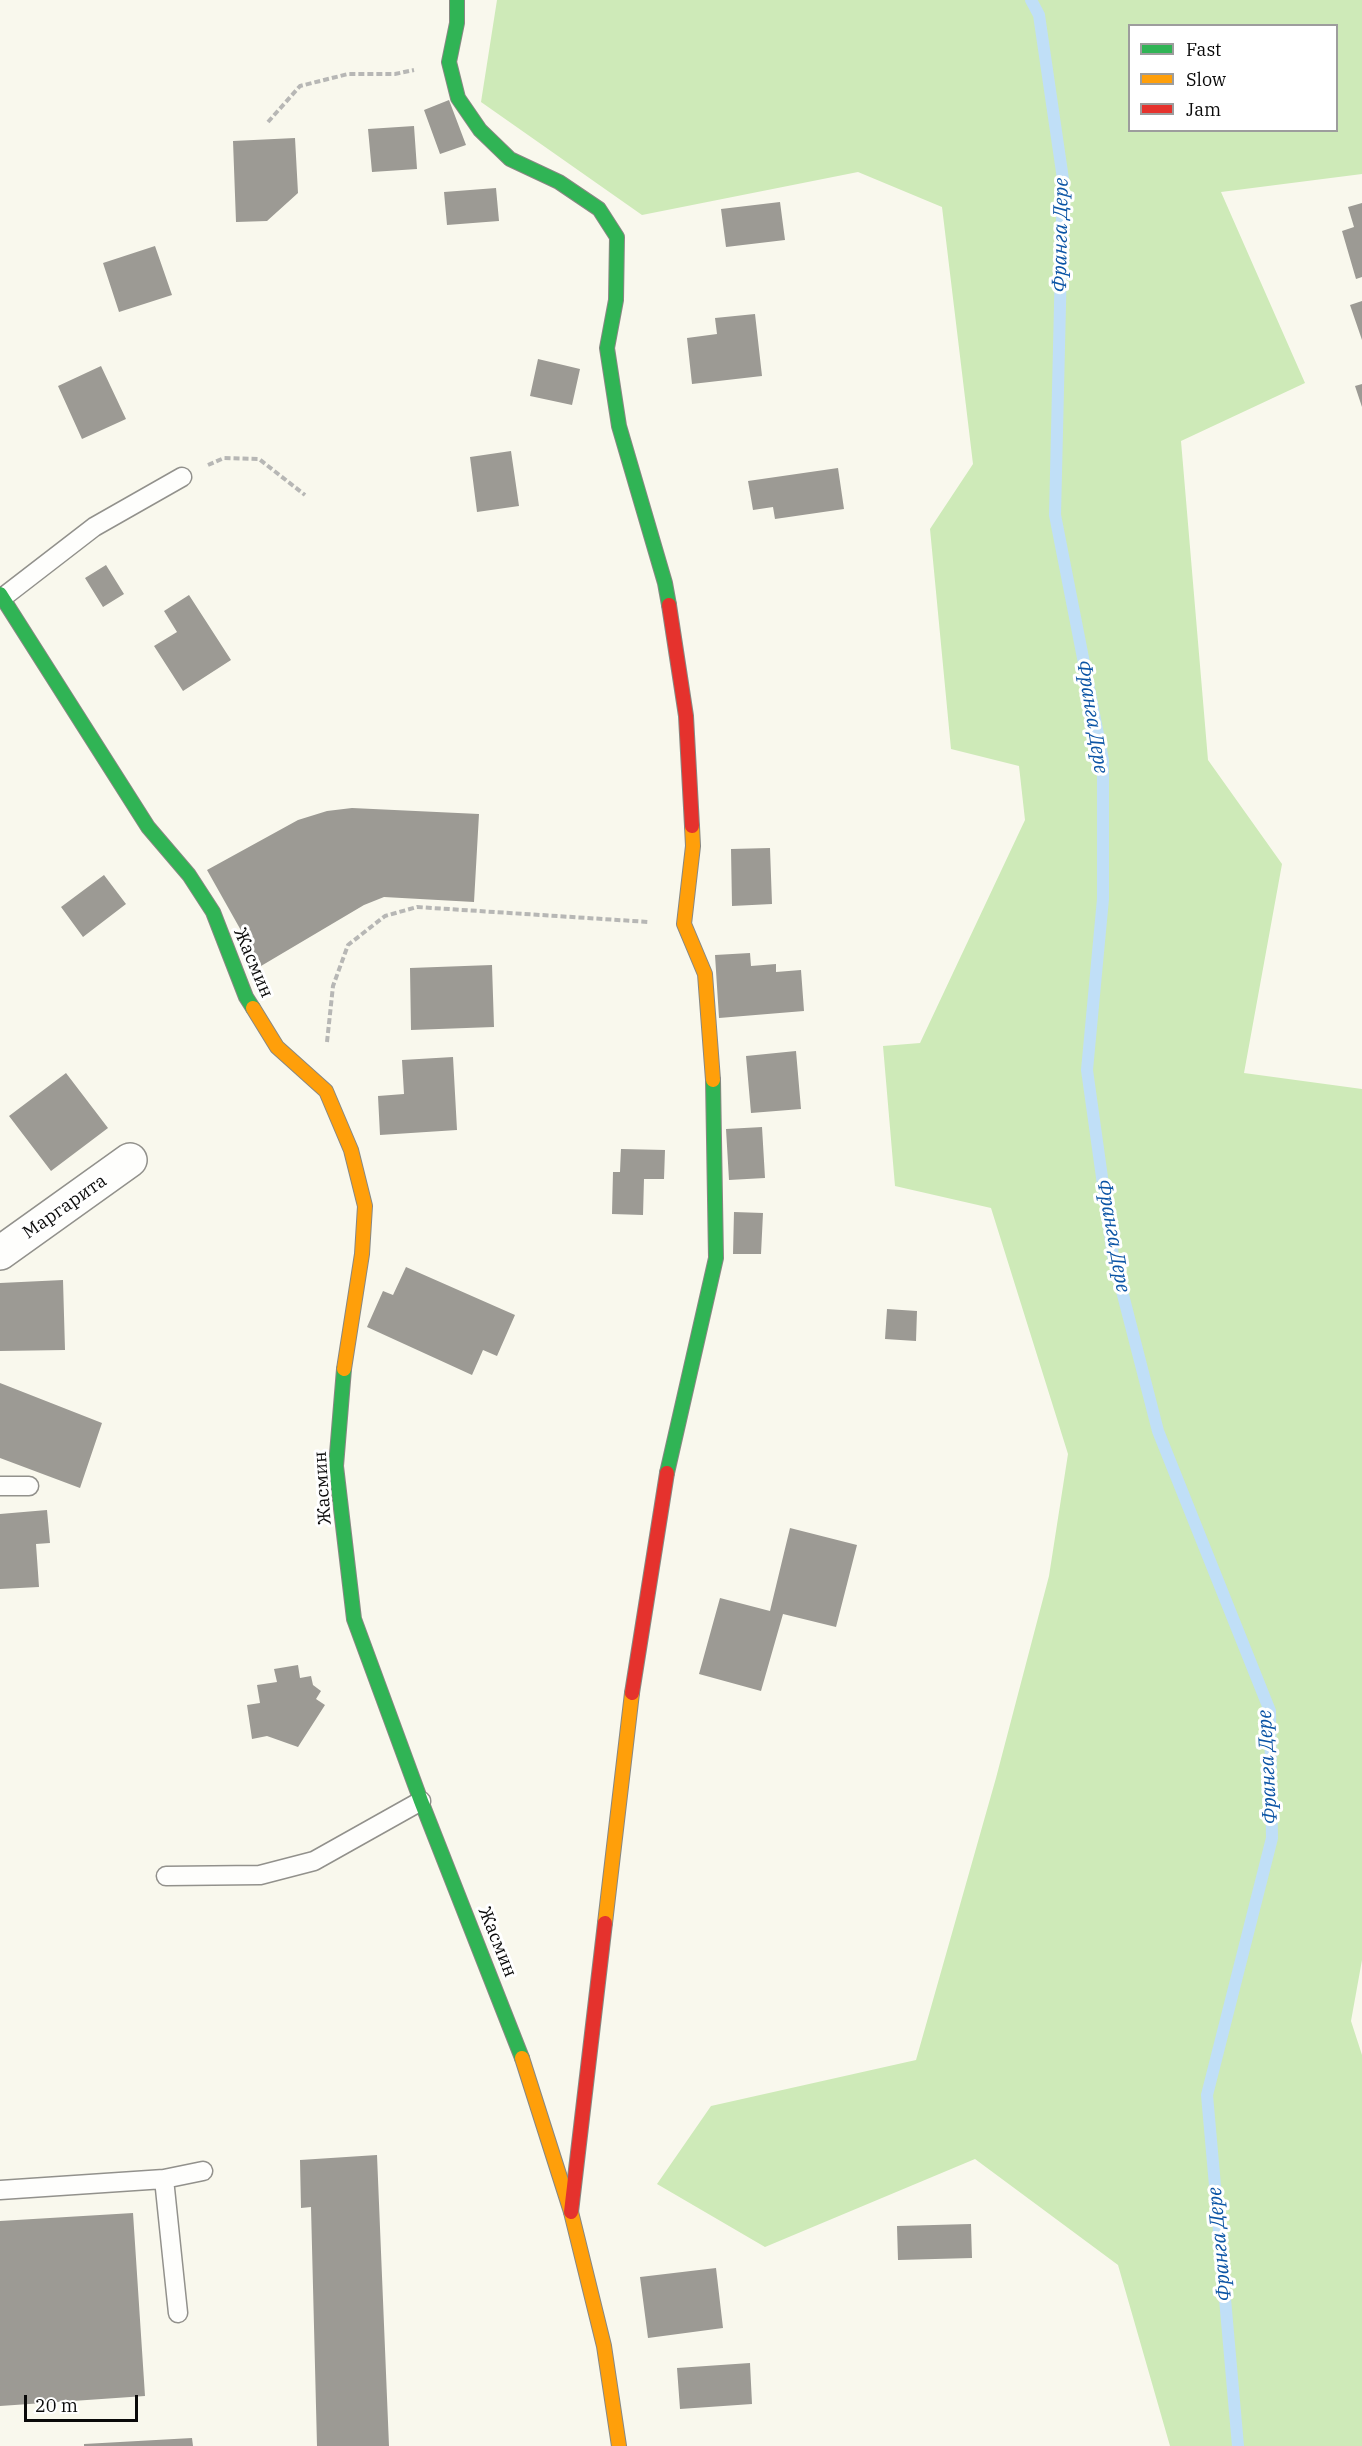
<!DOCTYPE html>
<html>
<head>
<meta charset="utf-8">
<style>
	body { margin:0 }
	#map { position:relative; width:1362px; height:2446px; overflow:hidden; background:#f9f8ed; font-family:"IBM Plex Serif",serif }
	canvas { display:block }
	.legend { position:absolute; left:1128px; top:24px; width:210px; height:108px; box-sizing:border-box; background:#fff; border:2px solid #9d9d9d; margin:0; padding:8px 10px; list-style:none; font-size:18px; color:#0a0a0a }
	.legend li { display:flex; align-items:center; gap:12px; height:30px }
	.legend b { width:30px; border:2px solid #9d9d9d }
	.scale { position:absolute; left:24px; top:2395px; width:114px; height:27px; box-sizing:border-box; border:3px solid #0a0a0a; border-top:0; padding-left:8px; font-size:18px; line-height:21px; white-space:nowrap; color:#0a0a0a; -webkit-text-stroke:4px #fff; paint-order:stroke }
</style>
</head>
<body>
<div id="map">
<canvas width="1362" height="2446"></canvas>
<ul class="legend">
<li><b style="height:8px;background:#30b455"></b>Fast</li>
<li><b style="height:8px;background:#ff9f0a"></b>Slow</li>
<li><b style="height:8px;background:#e5322d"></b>Jam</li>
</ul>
<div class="scale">20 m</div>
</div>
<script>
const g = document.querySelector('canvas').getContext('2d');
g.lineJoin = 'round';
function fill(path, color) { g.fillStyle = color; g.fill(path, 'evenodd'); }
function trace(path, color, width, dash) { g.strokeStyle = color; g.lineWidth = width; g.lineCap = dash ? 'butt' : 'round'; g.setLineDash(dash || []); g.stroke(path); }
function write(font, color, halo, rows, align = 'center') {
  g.font = font + ' "IBM Plex Serif",serif'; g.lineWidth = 6; g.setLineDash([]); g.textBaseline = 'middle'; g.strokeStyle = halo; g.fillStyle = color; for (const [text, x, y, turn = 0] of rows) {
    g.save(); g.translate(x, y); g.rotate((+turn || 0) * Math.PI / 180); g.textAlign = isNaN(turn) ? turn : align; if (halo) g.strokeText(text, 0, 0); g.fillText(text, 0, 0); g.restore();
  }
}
fill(new Path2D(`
	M497,0H1362V174L1221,192L1305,383L1181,441L1208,760L1282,864L1244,1073L1362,1089V1960L1351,2021L1362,2055V2446H1170L1118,2265L975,2159L765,2247L657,2184L711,2106L916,2060L996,1778L1049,1576L1068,1454L991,1208L895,1186L883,1046L920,1043L1025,820L1019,766L951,749L930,529L973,464L942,207L858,172L642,215L481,102ZM1130,26H1336V130H1130Z`), '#ceeab8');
trace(new Path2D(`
	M1031,0L1039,15L1063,179L1055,515L1103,760V899L1087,1070L1113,1256L1158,1431L1270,1711L1272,1838L1207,2095L1238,2446`), '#c0dff7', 12);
fill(new Path2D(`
	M449,100L466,145L440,154L424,110Z
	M414,126L417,169L372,172L368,129Z
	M295,138L298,193L267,221L236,222L233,141Z
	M496,188L499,221L447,225L444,192Z
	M780,202L785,240L726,247L721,209Z
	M1362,203V277L1356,279L1342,231L1354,227L1348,207Z
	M155,246L172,295L119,312L103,263Z
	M1362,301V340L1350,305Z
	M755,314L762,376L692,384L687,338L717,334L715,318Z
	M538,359L580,369L572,405L530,396Z
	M101,366L126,419L82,439L58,386Z
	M1362,384V407L1355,386Z
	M511,451L519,506L477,512L470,457Z
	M838,468L844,509L775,519L773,507L753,510L748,481Z
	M106,565L124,594L103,607L85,578Z
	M189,595L231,660L183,691L154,646L177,632L164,611Z
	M352,808L479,814L474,902L384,897L364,905L261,966L207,870L298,820L327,811Z
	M770,848L772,904L732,906L731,849Z
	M104,875L126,904L83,937L61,907Z
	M750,953L751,966L776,964V972L801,970L804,1011L719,1018L715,955Z
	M492,965L494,1027L411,1030L410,968Z
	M796,1051L801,1109L751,1113L746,1056Z
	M453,1057L457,1130L380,1135L378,1096L404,1094L402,1060Z
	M66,1073L108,1128L51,1171L9,1116Z
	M762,1127L765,1178L729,1180L726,1129Z
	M621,1149L665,1150L664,1179H644L643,1215L612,1214L613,1172H620Z
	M734,1212L763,1213L761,1254H733Z
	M406,1267L515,1315L497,1356L483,1350L472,1375L367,1327L383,1291L393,1295Z
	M63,1280L65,1350L0,1351V1283Z
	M887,1309L917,1311L916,1341L885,1339Z
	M0,1383L102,1423L80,1488L0,1458Z
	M47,1510L50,1543L36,1544L39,1587L0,1589V1514Z
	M790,1528L857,1545L836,1627L783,1614L761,1691L699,1674L720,1598L770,1611Z
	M298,1665L300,1678L311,1676L313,1685L321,1691L316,1699L325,1705L298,1747L267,1736L252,1739L247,1705L260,1703L257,1685L277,1682L274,1669Z
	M377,2155L389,2446H317L311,2207L301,2208L300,2160Z
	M133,2213L145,2396L0,2406V2221Z
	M971,2224L972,2258L898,2260L897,2226Z
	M716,2268L723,2328L648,2338L640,2277Z
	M750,2363L752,2404L680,2409L677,2368Z
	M192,2438L193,2446H84V2444Z`), '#9c9a94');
const lane = new Path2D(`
	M2,598L94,527L182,477
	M0,1486H29
	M166,1876L260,1875L314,1861L421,1801
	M164,2179L178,2313
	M0,2190L164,2179L203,2171`);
const street = new Path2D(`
	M0,1253L130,1160`);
const fast = new Path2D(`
	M457,0V23L449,62L458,98L480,130L510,159L559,182L599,209L617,237L616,300L607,348L619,426L665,583L669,605
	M0,594L148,827L189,875L213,912L246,997L253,1008
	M344,1369L336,1466L354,1619L421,1801L522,2058
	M667,1473L716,1258L713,1080`);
const slow = new Path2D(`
	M692,826L693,846L684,924L705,974L713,1080
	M253,1008L277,1047L326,1091L351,1150L365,1206L362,1254L344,1369
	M605,1923L632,1693
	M522,2058L571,2212L604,2346L619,2446`);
const jam = new Path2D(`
	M669,605L686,716L692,826
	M632,1693L667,1473
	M571,2212L605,1923`);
trace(lane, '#92918c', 21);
trace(street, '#92918c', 36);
trace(fast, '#888883', 16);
trace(slow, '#888883', 16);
trace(jam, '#888883', 16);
trace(new Path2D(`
	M268,122L300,86L348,74H395L414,70
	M208,465L224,458L259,459L305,495
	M327,1042L333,986L348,945L385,916L417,907L649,922`), '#b7b7b5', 4, [6, 3]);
trace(lane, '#fefefc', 18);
trace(street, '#fefefc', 33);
trace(fast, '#30b455', 14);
trace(slow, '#ff9f0a', 14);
trace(jam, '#e5322d', 14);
write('18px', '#0a0a0a', '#fff', [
	["Жасмин",253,963,67],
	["Маргарита",65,1207,-35],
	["Жасмин",323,1488,-94],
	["Жасмин",497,1942,68]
]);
write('italic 20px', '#0b54a5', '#fff', [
	["Франга Дере",1061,235,-89],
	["Франга Дере",1092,717,81],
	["Франга Дере",1113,1236,80],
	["Франга Дере",1268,1767,-93],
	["Франга Дере",1220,2244,-95]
]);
</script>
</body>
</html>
